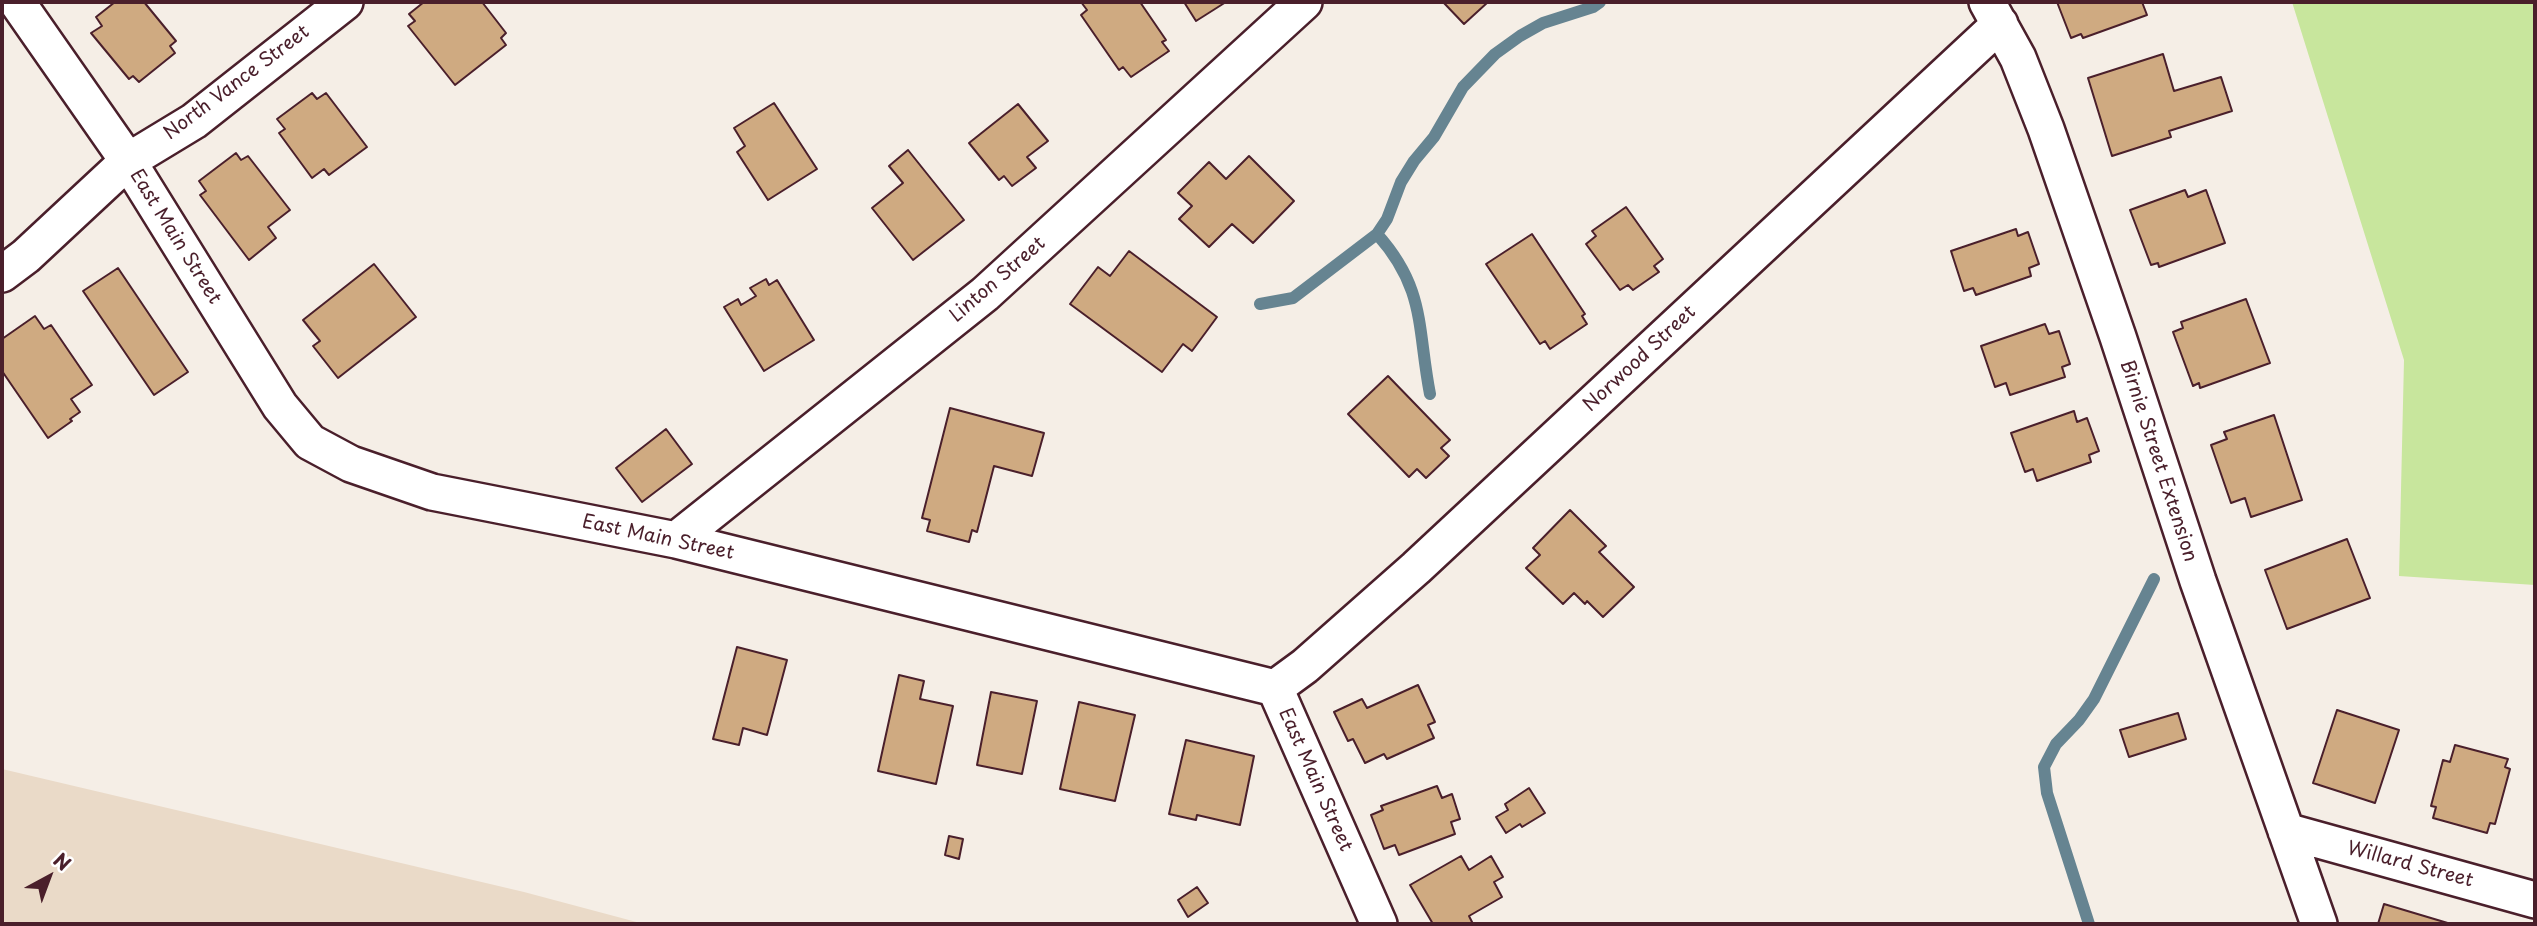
<!DOCTYPE html>
<html>
<head>
<meta charset="utf-8">
<style>
	body { margin:0 }
	#map { position:relative; width:2537px; height:926px; overflow:hidden; background:#f5eee6; font-family:"Playpen Sans",sans-serif }
	canvas { display:block }
	.frame { position:absolute; inset:0; border:4px solid #4a1f2b; pointer-events:none }
	.north { position:absolute; left:14px; top:842px; width:70px; height:70px; -webkit-text-stroke:5px #fff; paint-order:stroke; rotate:41deg; font-size:19px; font-weight:700; line-height:28px; text-align:center; color:#4a1f2b }
	.north::after { content:''; display:block; margin:auto; width:24px; height:32px; background:#4a1f2b; clip-path:polygon(50% 0,100% 100%,50% 72%,0 100%) }
</style>
</head>
<body>
<div id="map">
<canvas width="2537" height="926"></canvas>
<div class="frame"></div>
<div class="north">N</div>
</div>
<script>
const g = document.querySelector('canvas').getContext('2d');
g.lineJoin = 'round';
function fill(path, color) { g.fillStyle = color; g.fill(path, 'evenodd'); }
function trace(path, color, width, dash) { g.strokeStyle = color; g.lineWidth = width; g.lineCap = dash ? 'butt' : 'round'; g.setLineDash(dash || []); g.stroke(path); }
function write(font, color, halo, rows, align = 'center') {
  g.font = font + ' "Playpen Sans",sans-serif'; g.lineWidth = 5; g.setLineDash([]); g.textBaseline = 'middle'; g.strokeStyle = halo; g.fillStyle = color; for (const [text, x, y, turn = 0] of rows) {
    g.save(); g.translate(x, y); g.rotate((+turn || 0) * Math.PI / 180); g.textAlign = isNaN(turn) ? turn : align; if (halo) g.strokeText(text, 0, 0); g.fillText(text, 0, 0); g.restore();
  }
}
fill(new Path2D(`
	M2,769L524,892L644,924H2Z`), '#eadac8');
fill(new Path2D(`
	M2292,2H2535V585L2399,576L2404,360Z`), '#c8e69d');
trace(new Path2D(`
	M1377,234C1426,289 1417,327 1430,394
	M1260,304L1293,298L1377,234L1387,219L1401,182L1414,161L1434,137L1463,87L1495,54L1520,36L1543,23L1593,7L1600,2
	M2089,924L2047,793L2044,767L2056,744L2079,720L2094,699L2154,579`), '#668491', 12);
const building = new Path2D(`
	M115,2H144L176,41L170,46L175,53L139,82L133,76L129,79L91,33L102,26L96,17Z
	M424,2H482L506,33L501,38L506,45L455,85L408,26L415,21L409,14Z
	M1081,2H1140L1166,40L1162,42L1169,51L1131,77L1123,67L1119,70L1081,15L1087,10Z
	M1184,2H1226L1196,21Z
	M1443,2H1488L1464,24Z
	M2057,2H2142L2147,15L2083,38L2081,34L2071,38Z
	M2163,54L2174,91L2221,77L2232,111L2169,131L2171,137L2112,156L2088,78Z
	M312,93L317,99L326,93L367,147L329,175L324,169L312,178L279,133L285,129L277,119Z
	M774,103L817,169L768,200L737,152L745,146L734,128Z
	M1018,104L1048,141L1027,157L1036,168L1012,186L1004,176L999,180L969,143Z
	M908,150L964,220L913,260L872,208L903,183L889,166Z
	M236,153L241,160L248,156L290,210L268,227L276,238L249,260L200,195L206,191L199,181Z
	M1249,156L1294,201L1253,243L1232,224L1209,247L1179,219L1192,206L1178,193L1209,162L1226,179Z
	M2185,190L2188,197L2206,190L2225,243L2159,267L2158,263L2151,265L2130,210Z
	M1626,207L1663,259L1654,266L1659,272L1633,290L1628,285L1620,290L1586,244L1596,236L1592,231Z
	M2016,229L2018,236L2028,232L2039,264L2029,268L2031,276L1976,295L1973,288L1964,291L1951,251Z
	M1532,234L1585,314L1582,316L1587,324L1550,349L1545,341L1540,344L1486,264Z
	M1129,251L1217,317L1192,351L1183,344L1162,372L1070,304L1098,267L1110,276Z
	M374,264L416,317L338,378L313,346L320,341L303,320Z
	M118,268L188,372L154,395L83,291Z
	M766,279L769,285L777,280L814,340L764,371L724,307L738,299L741,305L756,296L750,288Z
	M2246,299L2270,363L2200,388L2199,383L2193,386L2173,332L2183,328L2181,322Z
	M35,316L44,329L51,325L92,385L71,399L80,412L70,419L72,421L48,438L2,371V339Z
	M2045,324L2049,334L2059,331L2070,364L2062,367L2065,377L2010,395L2006,383L1995,387L1981,346Z
	M1388,376L1450,440L1441,448L1449,456L1426,478L1417,469L1409,477L1348,414Z
	M950,408L1044,433L1032,476L994,466L977,532L972,530L969,542L927,531L930,520L922,518Z
	M2074,411L2077,422L2087,418L2099,451L2089,455L2091,462L2037,481L2033,469L2025,472L2011,433Z
	M2274,415L2302,500L2251,517L2245,498L2231,503L2211,445L2227,439L2224,432Z
	M666,429L692,464L642,502L616,468Z
	M1570,510L1606,546L1599,552L1634,587L1603,617L1587,601L1585,604L1574,593L1563,604L1526,568L1540,555L1533,548Z
	M2347,539L2370,598L2287,629L2265,570Z
	M737,647L787,660L767,735L743,728L739,745L713,739Z
	M899,675L924,681L920,699L953,706L936,784L878,771Z
	M1418,685L1435,722L1428,725L1434,738L1387,759L1384,754L1365,763L1353,739L1348,741L1334,712L1362,699L1367,708Z
	M991,692L1037,701L1022,774L977,765Z
	M1079,702L1135,715L1115,801L1060,789Z
	M2337,710L2399,730L2375,803L2313,783Z
	M2178,713L2186,739L2129,757L2120,730Z
	M1186,740L1254,756L1240,825L1197,815L1196,820L1169,814Z
	M2455,745L2508,759L2505,767L2510,769L2495,824L2490,823L2487,833L2433,818L2436,807L2431,806L2443,760L2450,762Z
	M1437,786L1442,798L1452,794L1460,819L1451,822L1455,834L1399,855L1395,845L1384,849L1371,815L1383,810L1381,806Z
	M1529,788L1545,813L1522,827L1520,824L1506,833L1496,817L1508,810L1505,804Z
	M949,836L963,839L959,859L945,855Z
	M1461,856L1469,870L1491,856L1503,877L1494,882L1502,897L1469,916L1473,924H1433L1410,885Z
	M1197,887L1208,903L1188,917L1178,900Z
	M2384,904L2451,924H2378Z`);
fill(building, '#cfaa81');
trace(building, '#4a1f2b', 2);
const minor = new Path2D(`
	M17,2L128,161L280,406L310,442L351,464L432,492L676,540L1275,688L1379,924
	M1987,2L2018,58L2046,129L2118,337L2198,581L2319,924
	M2,274L26,256L128,161L194,121L345,2
	M676,540L985,294L1304,2
	M1275,688L1305,666L1416,568L2000,24
	M2286,831L2535,900`);
trace(minor, '#4a1f2b', 40);
trace(minor, '#fff', 35);
write('19px', '#4a1f2b', '#fff', [
	["North Vance Street",237,83,-37],
	["East Main Street",175,237,58],
	["Linton Street",998,280,-41],
	["Norwood Street",1640,359,-43],
	["Birnie Street Extension",2158,461,72],
	["East Main Street",658,538,12],
	["East Main Street",1315,780,66],
	["Willard Street",2410,865,15]
]);
</script>
</body>
</html>
